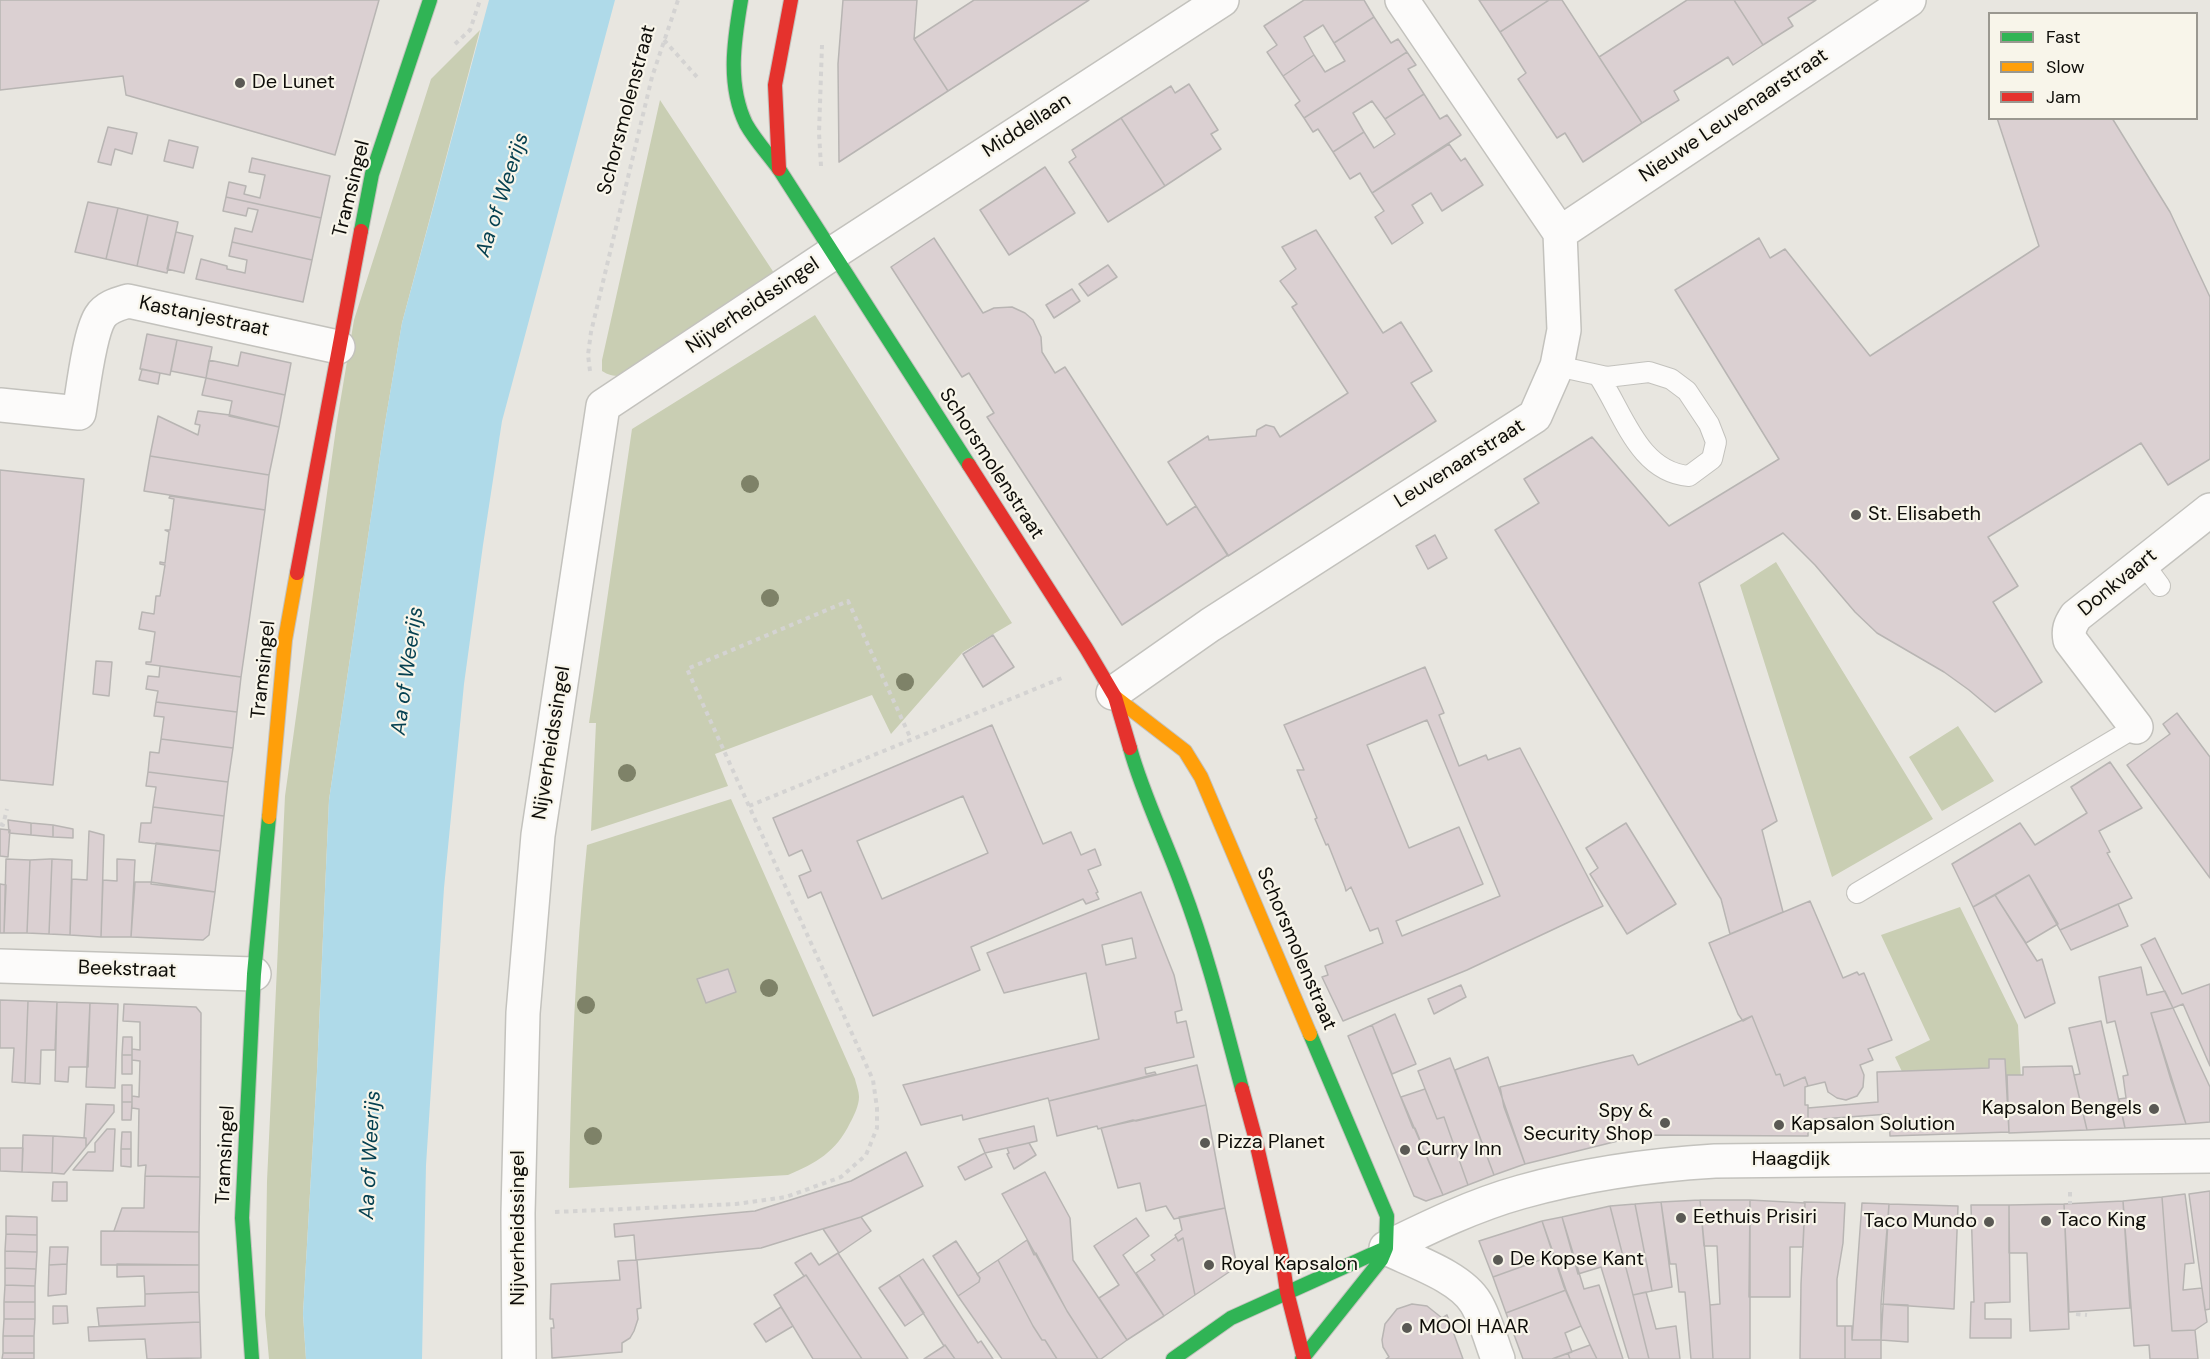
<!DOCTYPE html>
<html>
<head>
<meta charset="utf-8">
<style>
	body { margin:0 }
	#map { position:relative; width:2210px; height:1359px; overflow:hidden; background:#e8e6e0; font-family:"DM Sans",sans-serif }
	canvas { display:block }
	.legend { position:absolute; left:1988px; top:12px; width:210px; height:108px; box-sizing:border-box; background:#f8f5ea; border:2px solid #9a9890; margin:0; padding:8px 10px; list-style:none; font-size:18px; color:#0e0d09 }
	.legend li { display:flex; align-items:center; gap:12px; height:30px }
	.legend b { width:30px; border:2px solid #9a9890 }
</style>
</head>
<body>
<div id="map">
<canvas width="2210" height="1359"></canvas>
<ul class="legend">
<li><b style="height:8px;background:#30b455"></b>Fast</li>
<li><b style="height:8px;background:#ff9f0a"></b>Slow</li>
<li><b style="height:8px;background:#e5322d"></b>Jam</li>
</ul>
</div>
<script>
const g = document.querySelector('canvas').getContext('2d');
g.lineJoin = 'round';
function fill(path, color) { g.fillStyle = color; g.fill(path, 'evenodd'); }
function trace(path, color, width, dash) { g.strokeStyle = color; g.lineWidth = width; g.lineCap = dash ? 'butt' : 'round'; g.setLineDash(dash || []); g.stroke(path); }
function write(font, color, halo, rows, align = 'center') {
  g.font = font + ' "DM Sans",sans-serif'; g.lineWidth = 4.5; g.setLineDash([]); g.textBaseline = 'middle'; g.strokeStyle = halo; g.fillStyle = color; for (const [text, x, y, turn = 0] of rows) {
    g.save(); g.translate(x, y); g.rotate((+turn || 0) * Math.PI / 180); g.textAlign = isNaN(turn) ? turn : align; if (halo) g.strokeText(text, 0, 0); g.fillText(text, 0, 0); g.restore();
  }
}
fill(new Path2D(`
	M480,30L402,323L384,429L329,800L317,1072L303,1314L306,1359H269L265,1315L267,1181L285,796L337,421L354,320L431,79Z
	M660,100L778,279L620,376C613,376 608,375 602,371V360Z
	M815,315L1012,623L963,652L891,734L872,695L715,754L728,786L591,831L596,723H589L632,429Z
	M1776,562L1933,819L1832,877L1740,585Z
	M1958,726L1994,781L1942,811L1909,757Z
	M731,799L855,1079C856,1084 859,1091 859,1097C859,1105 854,1116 850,1123C836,1152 816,1163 788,1175L569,1188C571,1073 575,959 587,845Z
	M1960,907L2018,1025L2021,1080L1907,1082L1895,1057L1930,1040L1881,935Z`), '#c9ceb3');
fill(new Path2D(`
	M489,0H615L502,421L483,545L464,684L444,888L426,1165L422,1359H306L303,1314L317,1072L329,800L384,429L402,323Z`), '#afdae9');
const building = new Path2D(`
	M0,0H379L335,155L126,95L123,76L0,90Z
	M843,0H917L914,39L948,91L839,162L838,64Z
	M974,0H1089L948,91L914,39Z
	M1304,0H1364L1374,17L1334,43L1323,25L1304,37L1314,55L1283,76L1267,52L1277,45L1264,26Z
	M1479,0H1549L1500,32Z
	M1549,0H1562L1642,123L1583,162L1565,133L1557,138L1518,79L1526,73L1500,32Z
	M1687,0H1734L1763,45L1733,65L1728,57L1674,91L1679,100L1642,123L1599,57Z
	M1734,0H1816L1788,18L1793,26L1763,45Z
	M1374,17L1391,43L1398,39L1407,52L1304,118L1295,105L1300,101L1283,76L1314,55L1325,72L1345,61L1334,43Z
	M1407,52L1416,65L1408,69L1424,94L1385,119L1372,101L1353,113L1364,132L1333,152L1318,129L1313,132L1304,118Z
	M1189,84L1218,130L1211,134L1221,149L1165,186L1121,118L1171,86L1175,93Z
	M1424,94L1440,119L1447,115L1461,135L1372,193L1360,173L1350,179L1333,152L1364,132L1374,148L1395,134L1385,119Z
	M1121,118L1165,186L1108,222L1069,162L1076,157L1072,150Z
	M1997,118H2112L2170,212L2210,297V459L2168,485L2141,443L1988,537L2018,586L1993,602L2042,682L1995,712L1969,690L1944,672L1877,633L1855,612L1815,565L1783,533L1699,583L1777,821L1762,830L1783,912L1730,934L1721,899L1495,530L1539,503L1524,479L1592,437L1669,526L1779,459L1675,290L1759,238L1770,258L1785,249L1870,356L2039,246Z
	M108,127L137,133L132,154L115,149L111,165L98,162Z
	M169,140L198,147L193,168L164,161Z
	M1449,144L1461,161L1465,158L1483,185L1442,211L1431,193L1412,205L1423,223L1392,244L1375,217L1384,211L1372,193Z
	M252,158L330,176L321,218L226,197L229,182L246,186L244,194L260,198L265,175L249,172Z
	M1045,167L1075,213L1009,255L980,210Z
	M226,197L321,218L312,260L232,242L235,228L252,232L258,210L248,208L246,216L223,211Z
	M88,202L118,208L106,259L75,252Z
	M118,208L148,215L137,266L106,259Z
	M148,215L178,222L167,273L137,266Z
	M1316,230L1383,333L1401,322L1432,371L1411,383L1436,421L1228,556L1168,462L1208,436L1209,440L1256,436L1257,430L1266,425L1274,427L1280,437L1348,393L1292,307L1297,304L1280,281L1296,269L1282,247Z
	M176,232L193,236L184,273L167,269Z
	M934,238L983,313L994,308L1012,307L1025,313L1033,320L1041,337L1042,352L1055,373L1065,367L1167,525L1196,506L1228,555L1122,625L987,417L994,413L969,373L962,377L891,267Z
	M232,242L312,260L303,302L196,279L201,259L227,266V269L245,273L247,260L229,256Z
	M1108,265L1117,277L1088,296L1079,284Z
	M1072,289L1080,301L1054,318L1046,305Z
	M147,334L177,340L170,375L140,369Z
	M177,340L212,347L206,378L171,371Z
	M241,352L291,363L285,395L206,378L209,360L238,366Z
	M142,369L160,373L158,384L139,380Z
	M206,378L285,395L279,427L229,416L232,401L202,395Z
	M198,411L230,415L279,427L269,475L150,456L158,416L198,435L200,425L195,424Z
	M150,456L269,475L265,510L144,491Z
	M0,470L84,479L53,785L0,780Z
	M170,496L265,510L241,677L146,664V662H151L155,632L139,629L142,612L154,614L156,596H160L165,565L160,564V562L165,563L169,532L165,530H170L174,499L169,498Z
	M1435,535L1447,558L1428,569L1416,546Z
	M993,635L1014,667L983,687L963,654Z
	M96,661L112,662L109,696L93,694Z
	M160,666L241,677L237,712L156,702L158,691L146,689L148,676L159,677Z
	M1425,667L1444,713L1439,715L1459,766L1486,755L1488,760L1520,748L1603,906L1467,970L1343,1021L1322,977L1328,975L1325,966L1383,943L1378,928L1370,931L1351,887L1346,891L1345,887L1328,844L1326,845L1315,819L1317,818L1297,770H1304L1284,725ZM1427,720L1500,896L1402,936L1396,921L1483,884L1459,827L1409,848L1367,745Z
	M156,702L237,712L233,748L161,739L164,717L154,716Z
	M2177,713L2210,757V878L2127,765L2170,734L2163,724Z
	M992,725L1043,844L1071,832L1081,855L1095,849L1101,865L1088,870L1098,892L1096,893L1099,899L1086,904L1083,899L971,947L980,970L873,1016L821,892L808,898L799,876L811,871L802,850L789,856L773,818ZM963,796L988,853L882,899L857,841Z
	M161,739L233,748L228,782L148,772L150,752L159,753Z
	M2110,762L2142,808L2099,831L2110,852L2107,853L2132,898L2060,930L2029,875L1973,907L1952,864L2020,823L2035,845L2087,813L2071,787Z
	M148,772L228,782L224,816L153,807L156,787L146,786Z
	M153,807L224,816L220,851L139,842L141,823H151Z
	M8,820L31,823V835L9,833Z
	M31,823L53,825V837L31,835Z
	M1626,823L1676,904L1627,934L1590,874L1598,868L1586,848Z
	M53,825L73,829V838L53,837Z
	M0,829L10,830L8,857L0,856Z
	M89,831L104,835L101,937L70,935L72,879L87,880Z
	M156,843L220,851L215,892L151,884Z
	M6,859L30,860L27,933H4Z
	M50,859H52L49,934L27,933L30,860Z
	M52,859L72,860L70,935L49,934Z
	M117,859L135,860L131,937H101L103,880L117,881Z
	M2029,875L2058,924L2026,943L1995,895Z
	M135,882H151L215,892L209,935L203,940L131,937Z
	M0,884L6,885L4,933H0Z
	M1141,892L1174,975L1182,1010L1175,1012L1177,1023L1186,1021L1194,1057L1145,1068L1146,1074L1155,1072L1156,1074L1049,1101L1048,1098L963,1120L962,1115L921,1125L903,1085L1099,1039L1086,973L1004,993L987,953ZM1132,938L1136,958L1106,965L1102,945Z
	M1995,895L2037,961L2042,959L2055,1003L2025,1018L1973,907Z
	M1810,901L1843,978L1857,972L1859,975L1864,973L1892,1040L1868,1049L1873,1060L1860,1065L1864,1075L1863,1087L1857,1096L1846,1100L1837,1098L1828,1092L1825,1082L1808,1086L1805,1077L1784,1086L1780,1074L1776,1075L1752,1016L1743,1021L1738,1014L1709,943Z
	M2118,904L2128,926L2071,950L2060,930Z
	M2155,938L2182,994L2210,984V1066L2183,1004L2173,1008L2141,945Z
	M2141,967L2147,995L2165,991L2173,1008L2151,1013L2186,1124L2125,1128L2119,1099L2126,1098L2123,1076L2128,1075L2115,1021L2107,1023L2099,977Z
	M728,969L736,992L706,1003L697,979Z
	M1461,985L1466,997L1434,1014L1428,999Z
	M0,1000L28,1001L25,1083L12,1082L14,1048H0Z
	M28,1001L57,1002L55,1050H41L40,1084L25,1083Z
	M57,1002L90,1003L88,1067H69L68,1082L55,1081Z
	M90,1003L118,1004L115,1088L86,1087Z
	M124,1004L196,1007L201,1013L200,1177L145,1176L146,1165L138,1166L139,1109L132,1108V1096L139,1097L140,1061L132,1060V1049L140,1050V1022L123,1021Z
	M2173,1008L2210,1087V1122L2186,1124L2171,1080L2151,1013Z
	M1395,1014L1416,1064L1392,1074L1372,1025Z
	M1752,1016L1776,1075L1780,1074L1784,1086L1805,1077L1808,1086L1805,1087V1105H1808V1136L1642,1135L1525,1164L1504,1107L1500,1087L1633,1055L1638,1065Z
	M2101,1021L2125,1128L2087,1130L2074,1075L2080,1074L2069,1028Z
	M1372,1025L1413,1128H1415L1443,1195L1426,1201L1414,1196L1348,1036Z
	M123,1037H132V1055H122Z
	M122,1055H132V1074H122Z
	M1488,1057L1525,1164L1494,1175L1455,1070Z
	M1450,1058L1494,1175L1468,1185L1444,1117L1437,1119L1418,1071Z
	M1989,1059H2005L2009,1132L1890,1136L1889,1114L1808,1120V1108L1878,1102L1877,1072L1989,1068Z
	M1197,1065L1206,1105L1136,1121L1133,1120L1098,1129L1097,1126L1057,1136L1049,1101Z
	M2072,1066L2087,1130L2009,1133L2007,1075H2023V1067Z
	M122,1085H132V1102H122Z
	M1425,1089L1437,1119L1444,1117L1468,1185L1443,1195L1401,1097Z
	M122,1102H132L131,1120H122Z
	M86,1104L114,1105V1112L86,1147V1138H84Z
	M1206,1105L1225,1208L1174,1219L1166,1206L1146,1211L1140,1183L1118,1188L1101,1128Z
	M1034,1126L1037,1141L1007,1148L985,1153L979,1139Z
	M107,1129H115L113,1171L73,1170L88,1152H95V1143Z
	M122,1132H131V1149H121Z
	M23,1135L53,1136L52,1173L22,1172Z
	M53,1136L86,1138V1147L64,1174L52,1173Z
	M1029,1143L1036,1155L1014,1169L1007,1154L1009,1153L1007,1148Z
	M0,1148H23L22,1172L0,1171Z
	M121,1149H131V1167L121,1166Z
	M906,1152L923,1186L861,1217L761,1248L636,1260L634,1235L615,1237L614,1224L755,1211L851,1181Z
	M985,1153L992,1167L965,1180L958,1167Z
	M1045,1172L1070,1218L1073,1260L1127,1340L1101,1359H1098L1067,1311L1002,1194Z
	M145,1176L200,1177L199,1232L114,1231L122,1208H144Z
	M53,1182H67V1201H52Z
	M2210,1191V1309L2205,1310L2189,1194Z
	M2185,1194L2194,1263L2185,1264L2183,1290L2202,1288L2207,1322L2195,1330L2172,1331L2162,1197Z
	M2162,1197L2172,1331L2195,1330L2198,1359H2150L2149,1345L2134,1346L2123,1201Z
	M1700,1200H1750V1359H1713L1710,1305L1720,1304L1717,1246H1704Z
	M1700,1200L1710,1305L1713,1359H1691L1685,1292H1679L1676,1264H1670L1661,1202Z
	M1750,1200L1805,1203L1803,1247H1790V1297H1749Z
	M2123,1201L2130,1308L2069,1312L2064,1204Z
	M1661,1202L1672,1287L1652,1291L1635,1204Z
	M1804,1202L1845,1203L1843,1243L1837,1279V1326H1845V1359H1800L1801,1284L1805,1203Z
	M1862,1203L1889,1204L1881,1340H1852Z
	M1635,1204L1652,1291L1633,1295L1610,1206Z
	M1889,1204L1958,1206L1954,1309L1881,1304Z
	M2064,1204L2069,1329L2030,1331L2027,1253H2009V1205Z
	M1971,1205H2009L2010,1302L1985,1303V1319H2011V1338H1970L1971,1302H1974Z
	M1610,1206L1633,1295L1649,1359H1629L1601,1267L1578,1274L1562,1217Z
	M1225,1208L1236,1261L1232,1270L1195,1295L1183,1238L1178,1241L1175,1235L1182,1230L1179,1217Z
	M6,1216L37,1217V1235L6,1234Z
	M861,1217L871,1231L839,1253L823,1229Z
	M1562,1217L1584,1289L1599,1285L1623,1359H1597L1581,1326L1564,1287L1542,1221Z
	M1136,1218L1149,1236L1123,1255L1164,1316L1127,1340L1099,1298L1119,1285L1094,1246Z
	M1542,1221L1554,1255L1493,1277L1479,1241Z
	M101,1231L199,1232V1265H101Z
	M6,1234L37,1235V1252L5,1251Z
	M1176,1237L1178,1241L1183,1238L1195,1295L1164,1316L1136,1273L1155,1260L1151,1255Z
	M1027,1240L1034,1255L1036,1253L1067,1311L1098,1359H1057L1045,1340H1042L1033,1326L998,1260Z
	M956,1241L980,1278L979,1282L958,1296L933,1256Z
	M50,1247H68L67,1264L49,1265Z
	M5,1251L37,1252L36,1269L5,1268Z
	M811,1253L819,1265L838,1253L908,1359H862L806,1275L804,1276L795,1263Z
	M1554,1255L1566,1290L1506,1313L1493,1277Z
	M923,1259L978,1343L981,1341L993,1359H955L945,1345L944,1346L899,1275Z
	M637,1260L641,1308L637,1309L638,1319L634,1331L630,1338L622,1343V1352L552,1358L551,1328H554L553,1319H550L551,1284L620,1280L618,1261Z
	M998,1260L1033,1326L1042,1340H1045L1057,1359H1002L958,1296L979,1282L980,1278L977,1274Z
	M67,1264L66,1294L48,1296L49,1265Z
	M117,1264L199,1265V1292L145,1294L144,1276L117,1277Z
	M5,1268L36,1269L35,1286L5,1285Z
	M806,1275L862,1359H813L774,1295Z
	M899,1275L924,1313L905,1326L879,1288Z
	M5,1285L35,1286V1302H4Z
	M1566,1290L1581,1326L1565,1333L1572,1352L1552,1359H1523L1506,1313Z
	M199,1292L200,1322L99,1326L97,1308L145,1306V1294Z
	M1646,1292L1656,1329L1676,1326L1680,1359H1649L1633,1295Z
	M4,1302H35V1319H4Z
	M1412,1304L1427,1306L1442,1318L1447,1315L1463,1359H1386L1389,1357L1383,1347L1382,1340L1385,1324L1397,1309Z
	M1881,1304L1908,1305V1342L1881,1340Z
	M53,1306H67L68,1323L53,1324Z
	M781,1307L793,1326L766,1342L754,1324Z
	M4,1319H35L34,1336H3Z
	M200,1322L201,1358L147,1359L145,1339L89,1341L88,1327Z
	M1845,1326H1852V1340H1881V1359H1845Z
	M3,1336H34V1353H3Z
	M945,1345L955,1359H924L944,1346Z
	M1590,1345L1597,1359H1570L1568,1353Z
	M3,1353H34V1359H2Z
	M1568,1353L1570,1359H1552Z`);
fill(building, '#dbd0d2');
trace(building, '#b8b5b3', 1.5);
const lane = new Path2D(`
	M1557,366L1607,377L1649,372L1671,379L1687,391L1709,424L1716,442L1712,459L1689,476C1638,472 1623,412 1598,375
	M2143,563L2160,586
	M1857,893L2136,727`);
const street = new Path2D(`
	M1560,233L1909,0
	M0,405L79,413C83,390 89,335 100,317C106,307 118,304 128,301L338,347
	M1113,693L1210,625L1535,416L1557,366L1564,330L1560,233L1402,0
	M2136,727L2070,640C2068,630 2070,625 2076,616L2210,510
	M0,966L254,974
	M1386,1248C1429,1227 1474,1205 1521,1192C1585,1174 1649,1165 1715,1161L2210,1156
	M1386,1248C1413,1261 1461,1277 1476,1303C1486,1320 1491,1341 1498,1359
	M519,1359L518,1213L523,1013L538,835L603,406L833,253L1222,0`);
const fast = new Path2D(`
	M741,0C734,41 727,85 746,124C755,140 768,154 779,169L969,465
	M361,231L372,174L430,0
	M1130,748C1143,795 1165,839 1182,886C1207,952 1224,1021 1242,1089
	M252,1359L242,1218L254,974L269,817
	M1173,1359L1231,1318L1386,1248
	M1302,1359L1381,1260L1386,1248L1387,1216L1310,1034`);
const slow = new Path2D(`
	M1115,697L1185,751L1201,777L1310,1034
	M269,817L285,640L297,573`);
const jam = new Path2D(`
	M779,169L775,85L791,0
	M969,465L1086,648L1115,697L1130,748
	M297,573L361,231
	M1242,1089L1254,1133L1281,1251L1287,1292L1304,1359`);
trace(lane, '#c3c2bd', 22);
trace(street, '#c3c2bd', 36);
trace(fast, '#c3c2bd', 16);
trace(slow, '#c3c2bd', 16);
trace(jam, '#c3c2bd', 16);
trace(new Path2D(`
	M664,40L697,77
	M455,44L470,30L480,0
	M821,166L819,133L822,45
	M590,371L588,355L591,332L652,77L678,0
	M749,806L1062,678
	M0,824L3,825L7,809
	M2070,1192V1204
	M555,1212L736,1204L786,1197L841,1177L866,1155L877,1128V1108L873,1080L687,669L848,601L911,739
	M2076,1314L2087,1315`), '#d4d3d2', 4, [4.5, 4.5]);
trace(lane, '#fcfbfa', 20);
trace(street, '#fcfbfa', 33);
trace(fast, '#30b455', 14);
trace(slow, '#ff9f0a', 14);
trace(jam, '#e5322d', 14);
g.fillStyle = '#7e8268';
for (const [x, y] of [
	[750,484],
	[770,598],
	[905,682],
	[627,773],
	[769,988],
	[586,1005],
	[593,1136]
]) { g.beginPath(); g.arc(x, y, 9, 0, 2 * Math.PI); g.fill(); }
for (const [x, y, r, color] of [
	[240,83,6,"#5a5954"],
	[1856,515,6,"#5a5954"],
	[2154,1109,6,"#5a5954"],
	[1665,1123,6,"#5a5954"],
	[1779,1125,6,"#5a5954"],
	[1205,1143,6,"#5a5954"],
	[1405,1150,6,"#5a5954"],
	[1681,1218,6,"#5a5954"],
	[2046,1221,6,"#5a5954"],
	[1989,1222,6,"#5a5954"],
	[1498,1260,6,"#5a5954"],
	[1209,1265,6,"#5a5954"],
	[1407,1328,6,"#5a5954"]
]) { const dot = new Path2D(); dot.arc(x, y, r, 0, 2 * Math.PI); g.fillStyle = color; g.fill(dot); trace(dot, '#f8f5ea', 2); }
write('20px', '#0e0d09', '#f8f5ea', [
	["De Lunet",252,83],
	["St. Elisabeth",1868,515],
	["Kapsalon Bengels",2142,1109,"right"],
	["Spy &",1653,1112,"right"],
	["Security Shop",1653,1135,"right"],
	["Kapsalon Solution",1791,1125],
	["Pizza Planet",1217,1143],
	["Curry Inn",1417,1150],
	["Eethuis Prisiri",1693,1218],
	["Taco King",2058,1221],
	["Taco Mundo",1977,1222,"right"],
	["De Kopse Kant",1510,1260],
	["Royal Kapsalon",1221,1265],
	["MOOI HAAR",1419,1328]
], 'left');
write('20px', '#0e0d09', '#f8f5ea', [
	["Schorsmolenstraat",627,110,-75],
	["Nieuwe Leuvenaarstraat",1734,116,-34],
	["Middellaan",1027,126,-33],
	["Tramsingel",352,189,-76],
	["Nijverheidssingel",753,306,-34],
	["Kastanjestraat",204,317,12],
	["Schorsmolenstraat",991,464,57],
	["Leuvenaarstraat",1460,464,-32],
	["Donkvaart",2118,583,-39],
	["Tramsingel",264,670,-84],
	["Nijverheidssingel",552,743,-81],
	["Schorsmolenstraat",1296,949,67],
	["Beekstraat",127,970,2],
	["Tramsingel",226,1155,-87],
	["Haagdijk",1791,1160],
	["Nijverheidssingel",519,1228,-90]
]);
write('italic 21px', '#064151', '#f8f5ea', [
	["Aa of Weerijs",503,195,-72],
	["Aa of Weerijs",408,671,-82],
	["Aa of Weerijs",371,1155,-87]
]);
</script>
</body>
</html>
